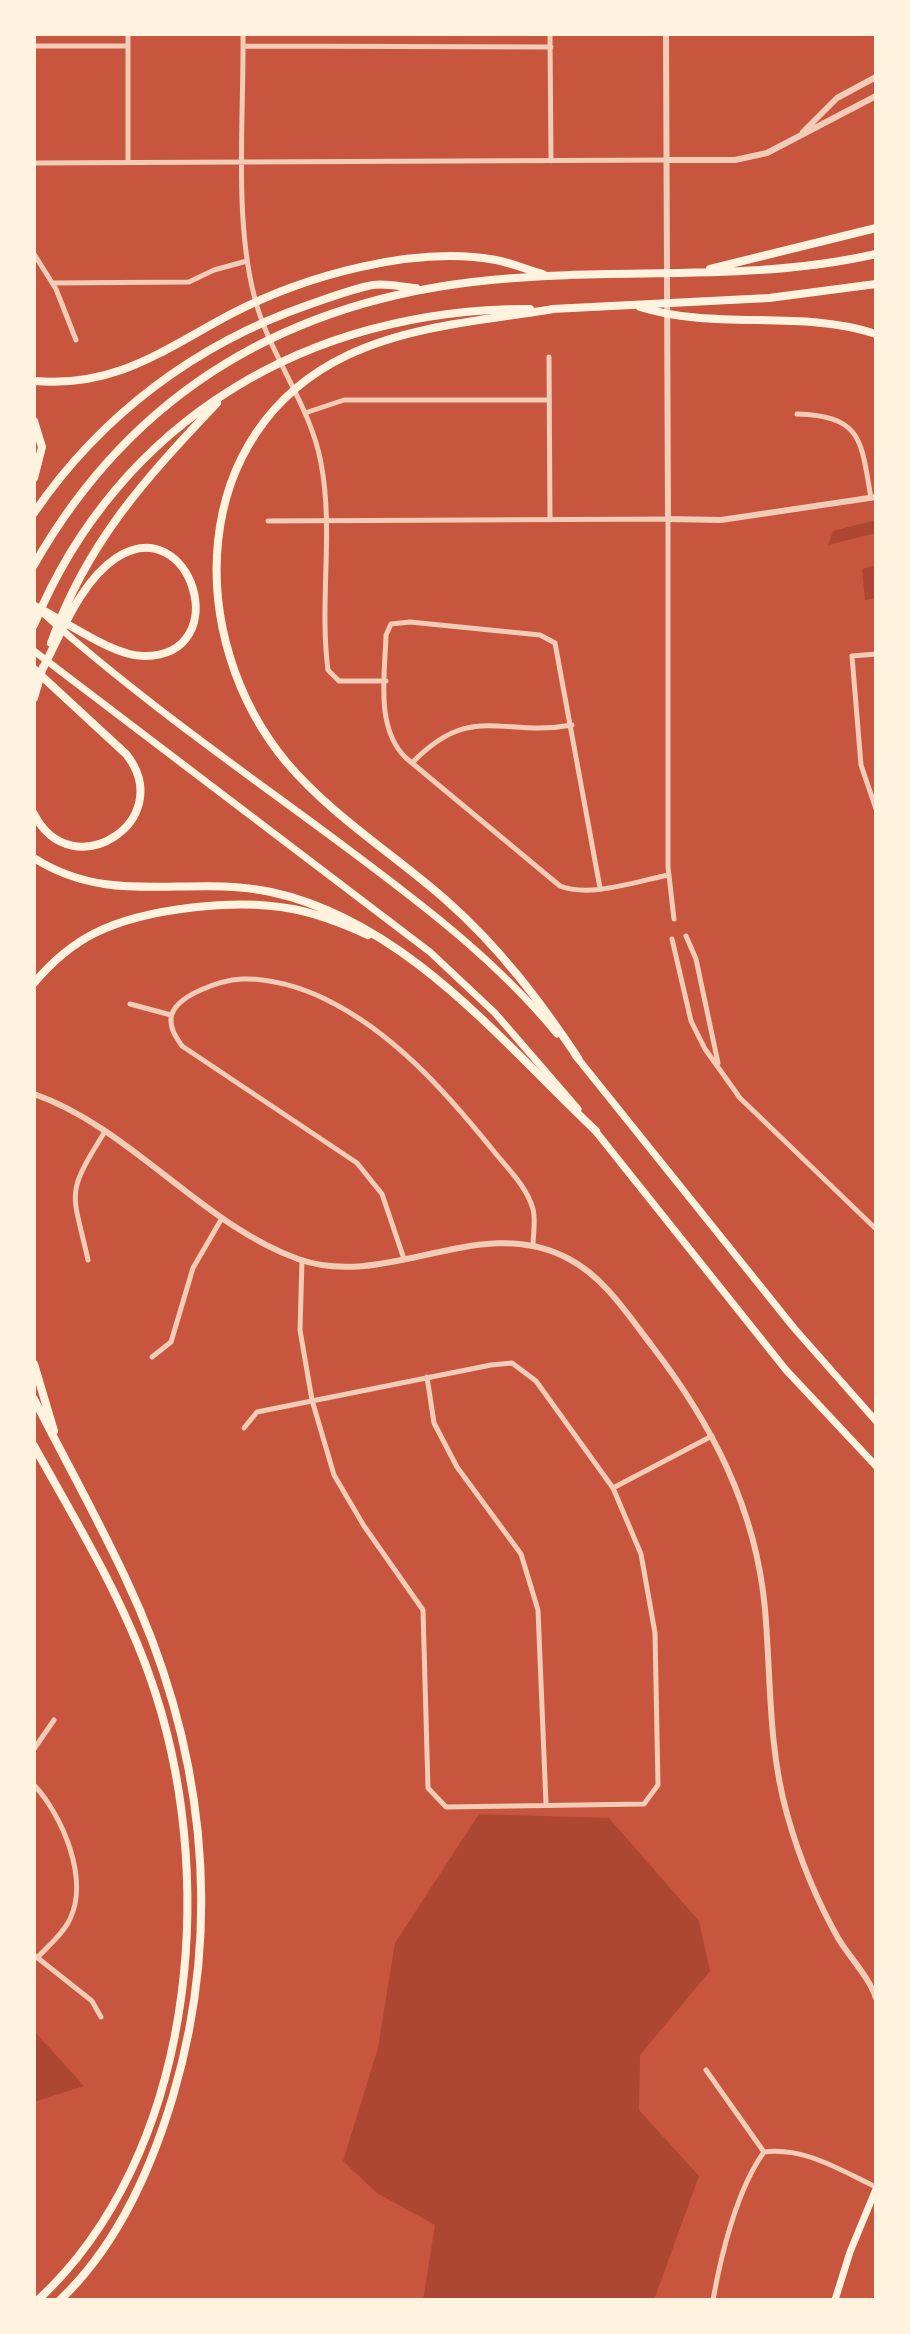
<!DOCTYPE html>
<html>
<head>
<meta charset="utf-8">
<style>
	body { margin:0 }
	#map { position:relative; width:910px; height:2334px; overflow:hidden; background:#c8553d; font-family:Karla,sans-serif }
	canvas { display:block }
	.frame { position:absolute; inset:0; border:36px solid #fff3e0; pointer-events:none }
</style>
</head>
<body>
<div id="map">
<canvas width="910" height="2334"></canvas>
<div class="frame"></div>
</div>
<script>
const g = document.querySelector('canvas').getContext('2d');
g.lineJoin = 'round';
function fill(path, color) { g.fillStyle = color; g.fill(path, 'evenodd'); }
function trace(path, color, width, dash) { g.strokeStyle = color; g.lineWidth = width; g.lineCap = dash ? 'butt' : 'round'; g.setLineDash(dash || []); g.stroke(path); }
fill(new Path2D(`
	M876,520V533L828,545L833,531Z
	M876,565V598L865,600L862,569Z
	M479,1814L609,1818L699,1921L710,1971L640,2055L639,2110L699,2176L654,2300H423L435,2225L377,2193L343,2161L378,2048L395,1943Z
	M34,2031L84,2086L34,2102Z`), '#ae4732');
trace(new Path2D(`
	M128,34V162
	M243,34C244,115 234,217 254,295C268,354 310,403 321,463C334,531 319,602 328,670L339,681H386
	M550,34L551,161
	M34,46H128
	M244,46L551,47
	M34,163L667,160
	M34,254L56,289L76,340
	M52,283L189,282L214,270L247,261
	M549,357L550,519
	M305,413L344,400H549
	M797,414C863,416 861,441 871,498
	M268,521L668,519V867L674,919
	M876,654L852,656L861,765L876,809
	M412,763C472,701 503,738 572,725
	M600,888L555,643L540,635L410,622L391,624L386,635C385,675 375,728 406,758L560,886C591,898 637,881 669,875
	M686,936L696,959L718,1063
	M672,939L691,1021L705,1049L740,1098L876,1229
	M130,1004L171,1015
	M404,1259L382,1194L357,1163L182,1046C176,1037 170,1029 171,1018C174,995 222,980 242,979C269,978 301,987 325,999C393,1032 445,1091 492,1149C507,1168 526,1185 533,1209C536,1220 533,1234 533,1246
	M88,1260C73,1191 64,1197 104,1133
	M152,1357L171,1342L193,1268L222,1218
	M427,1377L434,1423L457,1467L521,1554L538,1610L546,1804
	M244,1428L257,1412L491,1365L512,1363L536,1381L613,1488L641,1554L655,1633L658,1785L644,1804L446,1807L428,1788L423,1610L364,1526L334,1475L312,1400L300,1330L302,1260
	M613,1488L712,1436
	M34,1749L54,1720
	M34,1785C63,1816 89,1879 70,1919C63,1934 48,1946 37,1958
	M34,1955L92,2001L101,2017
	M706,2070L764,2152
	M713,2300C721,2255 737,2189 764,2152C805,2147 840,2170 876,2187`), '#f1ccb7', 5);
trace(new Path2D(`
	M666,34L668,519L721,520L876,497
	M803,132L837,98L876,77
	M667,160H735L767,153L876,96
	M34,1094C131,1128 201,1224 298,1259C388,1291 481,1211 569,1259C605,1278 628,1315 652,1346C712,1424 756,1509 765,1609C771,1678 768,1746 787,1814C799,1857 816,1899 838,1938C850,1958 869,1977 876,1998`), '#f1ccb7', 6);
trace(new Path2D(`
	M835,2300L850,2252L876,2189`), '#fff3e0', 7);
trace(new Path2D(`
	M44,614C139,699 246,773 348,849C423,905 497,961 557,1034
	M34,651L430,952L495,1013L578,1109
	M575,1055L794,1328L876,1421
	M593,1128L786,1370L876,1466`), '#fff3e0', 7);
trace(new Path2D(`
	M710,269L876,228
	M640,307C716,331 800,309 876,334
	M552,309L769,298L876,284
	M554,309C487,320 411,325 348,355C187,431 183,638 287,763C332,816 395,855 447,901C500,948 539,1000 578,1058
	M34,381C116,388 163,350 231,314C304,276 414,245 496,260C512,263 528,270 543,274
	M34,421L42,447L34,478
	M34,513C101,415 196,344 308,305C329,298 351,289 373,285C386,283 402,287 416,288
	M34,565C134,389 292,299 491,280C619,267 749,283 876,254
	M35,606C64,620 114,657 145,656C236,655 191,509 116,558C80,582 61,634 42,670
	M34,625C119,419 311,308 530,309
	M51,643C87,542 145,479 217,403
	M34,669L126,754C179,820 72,889 34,814
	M34,698L43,667
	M34,858C112,908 188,874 271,892C405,921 501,1041 596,1131
	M34,983C51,963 71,945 95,933C145,908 238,898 293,909C319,914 344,924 368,935
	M34,1364L54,1431
	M34,1399C64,1458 97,1517 125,1577C203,1741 225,1920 173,2096C151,2170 117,2246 60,2300
	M34,1446C79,1527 128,1606 156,1695C218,1888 193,2156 38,2300`), '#fff3e0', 8);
</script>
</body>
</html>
